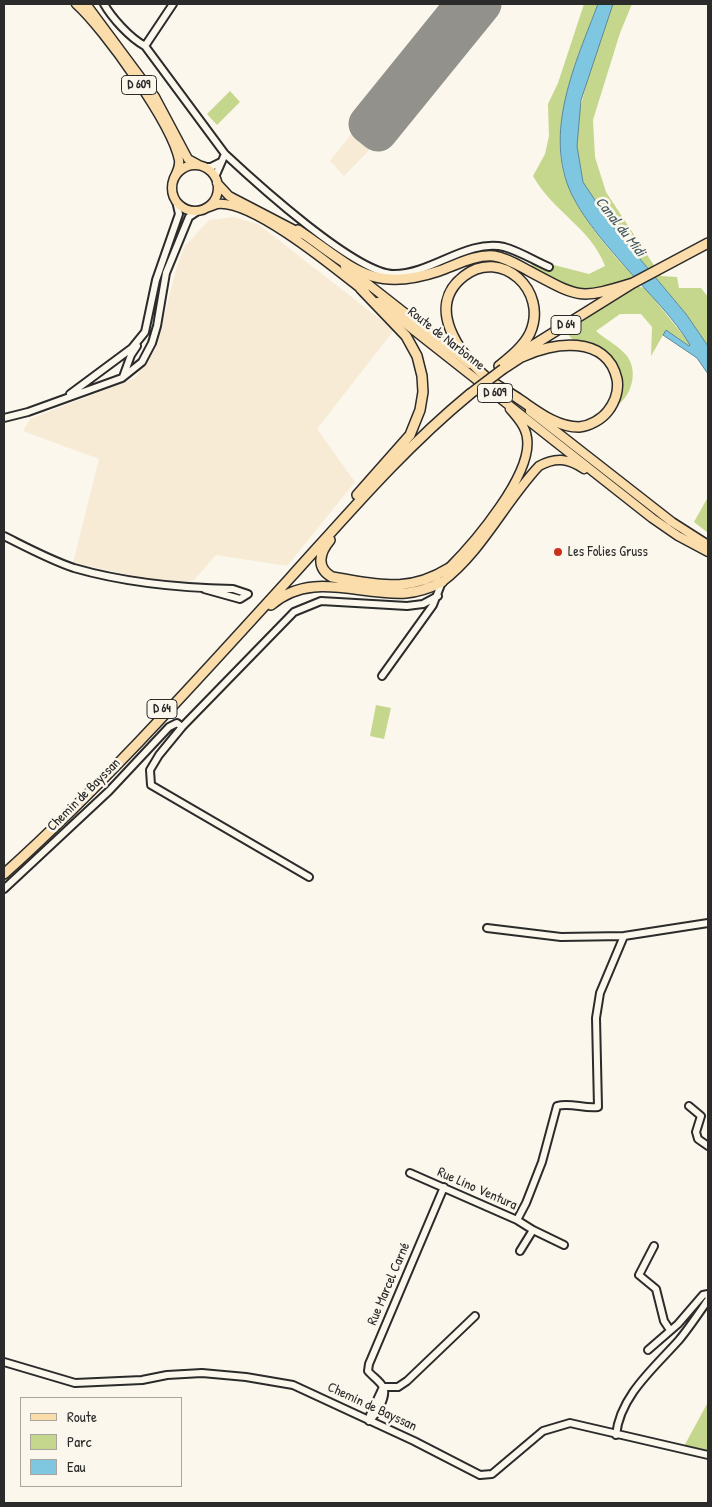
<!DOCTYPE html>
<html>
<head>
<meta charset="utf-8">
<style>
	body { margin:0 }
	#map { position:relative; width:712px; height:1507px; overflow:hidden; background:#fbf7ec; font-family:"Patrick Hand",sans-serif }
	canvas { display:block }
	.frame { position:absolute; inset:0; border:5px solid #2b2b2b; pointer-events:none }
	.legend { position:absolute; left:20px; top:1397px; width:162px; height:90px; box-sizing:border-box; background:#fbf7ec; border:1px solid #a8a59f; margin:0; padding:6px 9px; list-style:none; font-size:15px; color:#2b2b2b }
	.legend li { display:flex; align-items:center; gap:10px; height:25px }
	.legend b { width:25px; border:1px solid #a8a59f }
</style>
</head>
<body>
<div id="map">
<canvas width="712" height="1507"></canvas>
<div class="frame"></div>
<ul class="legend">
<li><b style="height:6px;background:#fbddab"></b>Route</li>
<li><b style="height:14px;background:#c5d78c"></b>Parc</li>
<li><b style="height:14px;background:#7fc6e0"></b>Eau</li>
</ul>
</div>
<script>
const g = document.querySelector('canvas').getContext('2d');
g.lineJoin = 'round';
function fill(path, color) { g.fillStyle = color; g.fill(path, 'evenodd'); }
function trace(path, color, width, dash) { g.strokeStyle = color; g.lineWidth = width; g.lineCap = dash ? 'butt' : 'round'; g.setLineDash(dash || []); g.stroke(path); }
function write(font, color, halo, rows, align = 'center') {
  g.font = font + ' "Patrick Hand",sans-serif'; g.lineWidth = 5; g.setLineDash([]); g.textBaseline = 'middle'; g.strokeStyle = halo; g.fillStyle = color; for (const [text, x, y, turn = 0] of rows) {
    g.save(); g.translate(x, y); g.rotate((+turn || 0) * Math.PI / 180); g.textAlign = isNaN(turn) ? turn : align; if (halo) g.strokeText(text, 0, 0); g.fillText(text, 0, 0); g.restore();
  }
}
fill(new Path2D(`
	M454,4H489L428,80L427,91L344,176L330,161Z
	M234,217L258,224L394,330L317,429L355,482L287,566L216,555L194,580L185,582L144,578L73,563L99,459L23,431L30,419L135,378L155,350L176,270L184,247L209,220Z`), '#f7ebd6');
fill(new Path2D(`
	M584,4H598C579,54 548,123 565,177C578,217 609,250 637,280L587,295L533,273L531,265L540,257L554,265L589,274L605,266C591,228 552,211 533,176L545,154L549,136L548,104L558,83Z
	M613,4H632L620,33L593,120L595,157L606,192L661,276L677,277L679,288H701L708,297V346L686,314L610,223L583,183L577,146L578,117L587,81Z
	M230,91L240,102L217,125L207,114Z
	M636,286L645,288L691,345L689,346L666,330L651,356L652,327L641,314H620L596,331C605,339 619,346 627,356C638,371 632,393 620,403V380L615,360L597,347L573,340L566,332Z
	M708,497V533L694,522Z
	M376,705L391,708L384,739L370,736Z
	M708,1402V1455L682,1450Z`), '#c5d78c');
const water = new Path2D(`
	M598,4H613L581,100L577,146L583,182L610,223L686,314L708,346V374L697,358L663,335L666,330L689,346L690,345C674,318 650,295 629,271C609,248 586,223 572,195C542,133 576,62 598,4Z`);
fill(water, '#7fc6e0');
trace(water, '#5d8898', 1);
trace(new Path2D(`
	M465,4L368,124L378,132L482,4`), '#93918c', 39);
const minor = new Path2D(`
	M104,4C112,18 130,38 145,46
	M173,4L145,46L225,154L215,177
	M225,154C255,182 356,274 394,274C432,274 466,239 504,247C519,251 535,261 549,267
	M205,167H211L221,162
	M123,377L131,355L137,346
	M70,394L132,348L145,332L156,280L179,214L176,201
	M4,418L28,412L122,378L142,362L152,343L157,326L166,273L189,217L198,211
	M4,536C26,547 50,560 74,568C126,583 179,588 233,589L248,594L240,599L204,589
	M382,676L433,605L442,582
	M309,877L151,785L150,770L159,755L182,727L294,612L321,601L407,606L423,604L438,596
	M4,889L109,791L169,727L177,723L182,727
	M487,928L561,937L624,936L708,923
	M689,1106L701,1116L696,1132L698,1139L708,1146
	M410,1173L517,1220L533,1230L564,1245
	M517,1220L526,1203L542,1162L557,1106C570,1102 584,1109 598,1107L596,1018L600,993L624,936
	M654,1246L639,1275L656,1289L664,1321L670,1330
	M520,1251L533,1230
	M648,1350L678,1324L703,1295L708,1294
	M4,1362L75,1383L142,1380L167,1375L202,1373L246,1377L293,1385L414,1441L480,1475L492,1474L543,1431L570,1423L708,1455
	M383,1387H398L407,1381L475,1316
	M369,1421C376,1415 388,1396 383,1387C380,1381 372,1376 368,1371L369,1364L444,1187
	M369,1421L370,1415L383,1387
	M616,1435C620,1396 654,1368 679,1340C689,1328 699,1313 708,1300`);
const major = new Path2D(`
	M76,4C104,29 172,124 179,160C180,167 177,172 174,178
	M86,4L155,97L188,159L199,165
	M172 188a23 23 0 1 1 46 0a23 23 0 1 1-46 0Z
	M217,183L229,196L302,234
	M206,208C209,207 214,205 217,204C252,199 337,270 365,292
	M345,266L470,364
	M378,302L652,518L678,536L708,552
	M530,411L672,522L708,545
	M449,568C474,543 533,474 527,438C526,427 517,417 510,409
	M442,582C482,552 505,502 539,466C555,457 568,458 584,469`);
const highway = new Path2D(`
	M298,230C352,266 370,294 439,271C456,265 476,254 494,256C507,258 518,265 529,271C580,298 578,300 633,283
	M527,349L633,283L708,243
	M499,366C510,357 524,346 530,333C549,291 501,247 464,276C424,307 460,354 487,378C497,386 509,392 519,399C537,411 556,427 579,427C590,426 602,419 608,411C615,402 619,390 617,379C607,334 552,342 522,357
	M503,369L526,354
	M357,495L410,435L420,410L423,392L422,376L417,356L406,336L361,289
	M330,540C319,553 316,568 332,577C378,584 407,594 449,568
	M271,605C311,570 359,596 406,593C419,592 430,588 442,582
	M4,874C106,782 198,679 290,578C348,514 403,449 470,394`);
trace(minor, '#2b2b2b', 10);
trace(major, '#2b2b2b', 11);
trace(highway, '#2b2b2b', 12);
trace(minor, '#fbf7ec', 6);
trace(major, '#fbddab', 8);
trace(highway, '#fbddab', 9);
const highwayBridge = new Path2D(`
	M470,394L503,369`);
trace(highwayBridge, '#2b2b2b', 12, []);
trace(highwayBridge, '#fbddab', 9);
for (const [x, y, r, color] of [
	[558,552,5,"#c8321e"]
]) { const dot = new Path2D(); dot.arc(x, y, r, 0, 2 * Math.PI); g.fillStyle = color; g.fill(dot); trace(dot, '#fbf7ec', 2); }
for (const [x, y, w] of [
	[139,85,35],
	[566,325,30],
	[495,393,35],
	[162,709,30]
]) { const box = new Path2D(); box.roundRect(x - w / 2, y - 9.5, w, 19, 4); g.fillStyle = '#fbf7ec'; g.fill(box); trace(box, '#2b2b2b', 1); }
write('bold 12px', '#2b2b2b', null, [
	["D 609",139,85],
	["D 64",566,325],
	["D 609",495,393],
	["D 64",162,709]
]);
write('14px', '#2b2b2b', '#fbf7ec', [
	["Route de Narbonne",446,339,38],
	["Chemin de Bayssan",84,795,-45],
	["Rue Lino Ventura",477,1189,24],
	["Rue Marcel Carné",389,1284,-67],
	["Chemin de Bayssan",372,1407,25]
]);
write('14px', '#2b2b2b', '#fbf7ec', [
	["Les Folies Gruss",568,552]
], 'left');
write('italic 15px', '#445a61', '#fbf7ec', [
	["Canal du Midi",620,227,52]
]);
</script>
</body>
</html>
